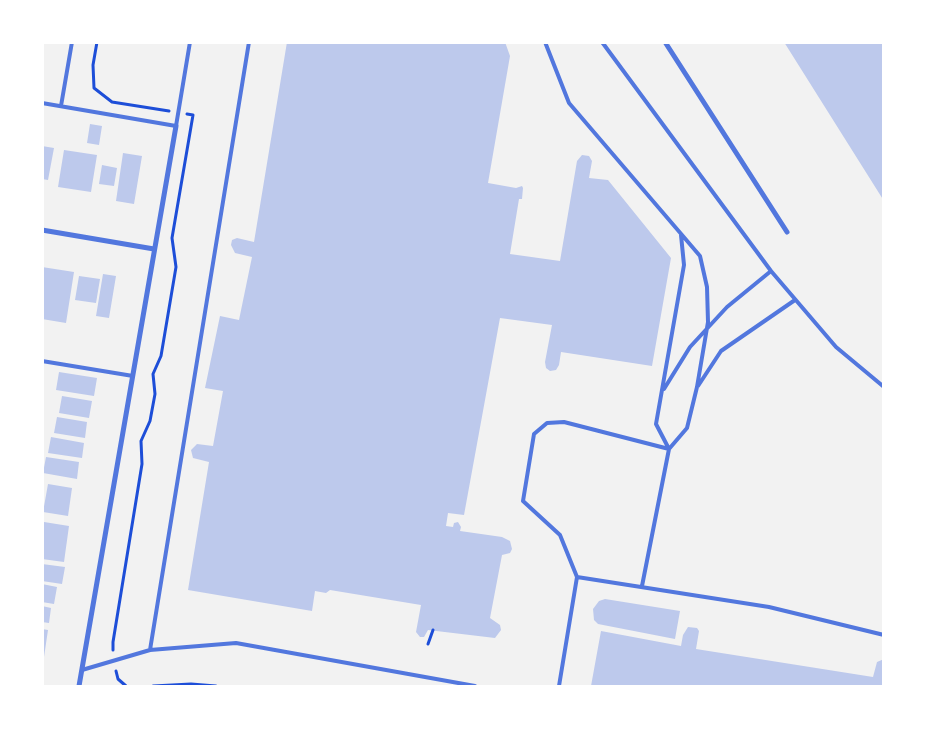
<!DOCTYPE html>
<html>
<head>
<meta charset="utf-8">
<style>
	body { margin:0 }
	#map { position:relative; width:926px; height:729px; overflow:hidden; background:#f2f2f2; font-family:Overpass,sans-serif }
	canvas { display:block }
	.frame { position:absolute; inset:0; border:44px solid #fff; pointer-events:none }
</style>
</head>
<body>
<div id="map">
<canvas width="926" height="729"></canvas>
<div class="frame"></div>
</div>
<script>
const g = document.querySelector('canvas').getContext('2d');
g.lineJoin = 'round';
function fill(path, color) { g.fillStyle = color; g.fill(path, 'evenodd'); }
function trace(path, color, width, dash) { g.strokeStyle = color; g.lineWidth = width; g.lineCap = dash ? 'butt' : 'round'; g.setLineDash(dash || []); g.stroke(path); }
fill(new Path2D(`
	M287,42H505L510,56L488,183L516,188L522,186L523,188L522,199H519L510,254L560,261L577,161L582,155L589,156L592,161L589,178L608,180L671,258L652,366L561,352L559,365L556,370L550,371L546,368L545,362L552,325L500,318L464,515L448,513L446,526L453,527L454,523L458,522L461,527L460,531L502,537L510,541L512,549L510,553L502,555L490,618L500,625L501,630L495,638L428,630L424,637H420L416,632L421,605L330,590L326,593L315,591L312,611L188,590L209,462L193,458L191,450L197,444L213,446L223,391L205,388L220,316L239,320L252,257L235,253L231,245L232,240L237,238L254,242Z
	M784,42H884V201Z
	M90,124L102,126L99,145L87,143Z
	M42,146L54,148L48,180L42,179Z
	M64,150L97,155L91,192L58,187Z
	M123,153L142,156L134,204L116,201Z
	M102,165L117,168L114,186L99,184Z
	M42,267L74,272L66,323L42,319Z
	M103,274L116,276L109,318L96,316Z
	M79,276L100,279L96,303L75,300Z
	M59,372L97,378L94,396L56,390Z
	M62,396L92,401L89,418L59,413Z
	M57,417L87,422L85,438L54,433Z
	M51,437L84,443L82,458L48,453Z
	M46,457L79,462L77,479L43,473Z
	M48,484L72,488L68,516L43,512Z
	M44,522L69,526L64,562L42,559Z
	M42,564L65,567L62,584L42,581Z
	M42,584L57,587L54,604L42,602Z
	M605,599L680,611L675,639L598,624L594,620L593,609L599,601Z
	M42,606L51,608L49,623L42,622Z
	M688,627L697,628L699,631L696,649L873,677L877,662L884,659V686H591L601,631L681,646L683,635Z
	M42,629L48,630L44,657H42Z`), '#bdc9ec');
trace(new Path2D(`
	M97,42L93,65L94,88L112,102L169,111
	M428,644L433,630
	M113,650V642L142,464L141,441L150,421L155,394L153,374L161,356L176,267L172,238L193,115L187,114
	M116,671L118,679L126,686
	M153,686L191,684L216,686`), '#1d4ed8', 3);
trace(new Path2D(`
	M545,42L569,103L700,256L707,287L708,322L697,387L687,428L669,449L642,586
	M602,42L771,271L836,347L884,387
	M42,103L176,126L190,42
	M61,106L72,42
	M42,361L133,376
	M698,386L721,351L795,300
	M664,389L690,347L727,307L771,271
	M669,449L656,424L684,265L681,235
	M577,577L769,607L884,635
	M150,650L249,42
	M82,670L150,650L236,643L475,686
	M559,686L577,577L560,535L523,501L534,434L547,423L564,422L669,449`), '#5277de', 4);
trace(new Path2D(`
	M665,42L787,232
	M42,230L154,249
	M79,686L176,126`), '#5277de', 5);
</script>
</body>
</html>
